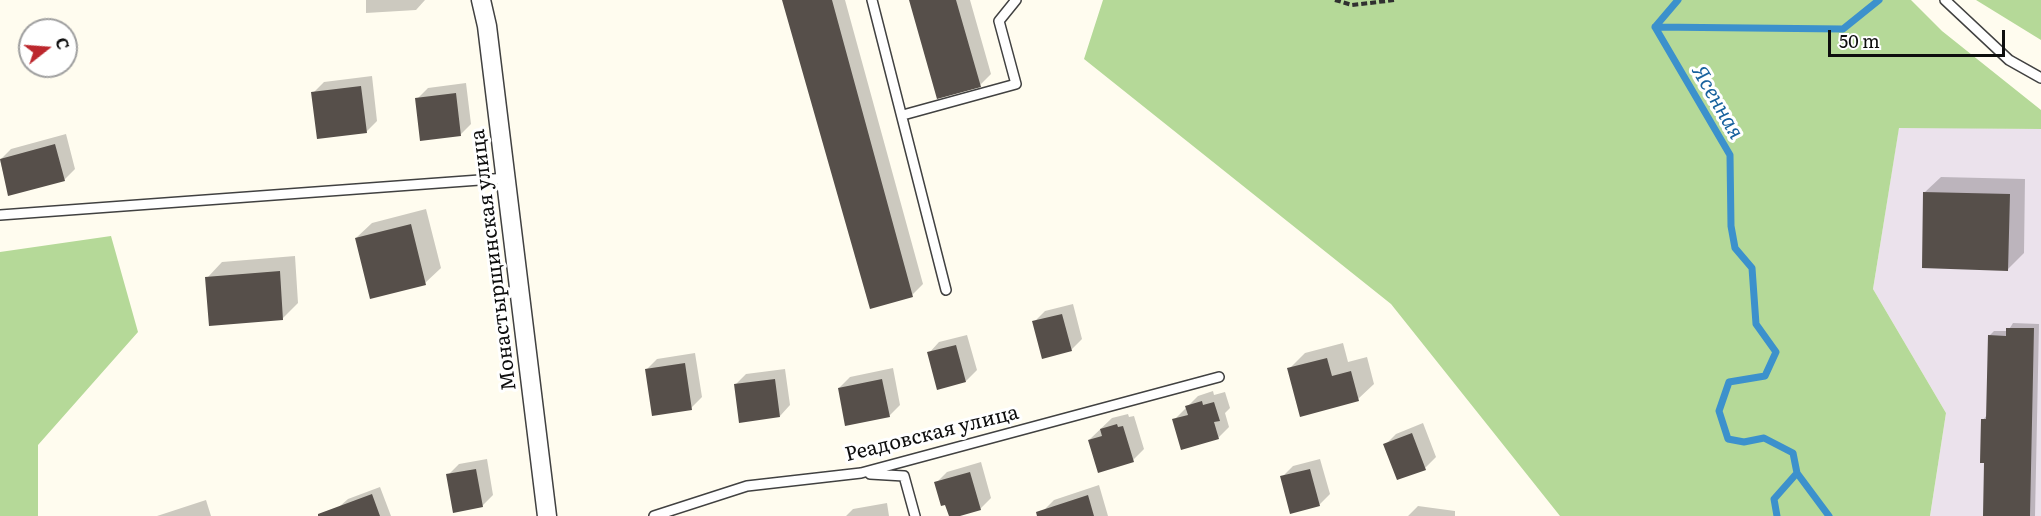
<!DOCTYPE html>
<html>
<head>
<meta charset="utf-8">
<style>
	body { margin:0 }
	#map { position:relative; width:2041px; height:516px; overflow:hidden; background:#fffcef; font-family:Literata,serif }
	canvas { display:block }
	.north { position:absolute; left:18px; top:18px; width:60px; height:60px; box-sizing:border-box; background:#fff; border:2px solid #9f9f9f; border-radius:50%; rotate:73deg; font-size:16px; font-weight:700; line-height:24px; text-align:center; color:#0e0e0e }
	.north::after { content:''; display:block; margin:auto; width:21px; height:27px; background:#bc272d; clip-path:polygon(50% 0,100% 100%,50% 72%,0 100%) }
	.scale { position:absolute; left:1828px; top:30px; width:177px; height:27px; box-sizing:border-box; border:3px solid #0e0e0e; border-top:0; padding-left:8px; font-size:18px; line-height:21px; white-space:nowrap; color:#0e0e0e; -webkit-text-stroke:4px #fff; paint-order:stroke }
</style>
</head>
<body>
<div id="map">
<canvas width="2041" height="516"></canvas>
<div class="north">С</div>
<div class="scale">50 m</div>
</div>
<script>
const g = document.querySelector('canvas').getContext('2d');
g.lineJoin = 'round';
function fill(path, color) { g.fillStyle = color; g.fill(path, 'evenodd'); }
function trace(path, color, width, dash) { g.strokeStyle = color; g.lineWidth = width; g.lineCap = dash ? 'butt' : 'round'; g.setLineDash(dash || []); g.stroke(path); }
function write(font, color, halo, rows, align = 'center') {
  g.font = font + ' Literata,serif'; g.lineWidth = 6; g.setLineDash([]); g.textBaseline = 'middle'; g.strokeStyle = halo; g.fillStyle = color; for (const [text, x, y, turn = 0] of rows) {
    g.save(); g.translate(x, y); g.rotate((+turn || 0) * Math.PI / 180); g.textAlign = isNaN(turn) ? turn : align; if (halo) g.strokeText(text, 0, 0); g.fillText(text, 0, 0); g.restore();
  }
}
fill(new Path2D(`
	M1899,127L2041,129V516H1930L1946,413L1873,289Z`), '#ebe2ec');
fill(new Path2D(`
	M1103,0H1911L1942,31L2041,110V129L1899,128L1873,289L1946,413L1930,516H1560L1391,304L1084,59Z
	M1976,0H2041V40Z
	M111,236L138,332L38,445V516H0V252Z`), '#b5d998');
fill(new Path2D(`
	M366,0H425L416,10L366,13Z
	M783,0H845L923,284L912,295Z
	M911,0H970L991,74L980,85Z
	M372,76L377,121L366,132L313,93L324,82Z
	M466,83L471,124L460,135L417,99L428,88Z
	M66,134L75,169L64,180L9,194L0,160L11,149Z
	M1941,177L2025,179L2024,253L2008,269L1925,192Z
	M426,209L441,268L425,283L356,238L372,223Z
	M295,256L298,303L282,319L207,278L222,262Z
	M1073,304L1082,339L1071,350L1034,322L1045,311Z
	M2013,323L2039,324L2035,516H1984L1986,461L1983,420L1987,415L1989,336L1994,331H2008Z
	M967,335L977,370L966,381L929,353L939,342Z
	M1343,343L1348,362L1367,357L1374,384L1358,399L1289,369L1305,353Z
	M695,353L702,397L691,408L646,370L657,359Z
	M893,368L900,405L889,416L839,388L850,377Z
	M785,369L790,405L780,416L735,385L746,374Z
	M1213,391L1214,395L1225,392L1230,408L1225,413L1229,427L1218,438L1174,420L1198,396Z
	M1128,414L1129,417L1134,416L1144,449L1133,460L1099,471L1089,440L1112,418Z
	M1423,423L1436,457L1425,468L1385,445L1396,434Z
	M487,459L493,495L482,506L448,475L459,464Z
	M1320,459L1330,494L1319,505L1282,477L1293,466Z
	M981,462L991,498L980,509L950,516L936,483L947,472Z
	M1099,485L1108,516H1045L1043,511L1054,500Z
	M380,487L391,516H344L340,506L348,499Z
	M206,500L211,516H157Z
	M887,503L889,516H846L853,509Z
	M1418,506L1455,511V516H1408Z`), '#0003');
trace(new Path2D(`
	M1678,0L1655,27L1730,155L1731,226L1735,248L1752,268L1756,324L1776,352L1765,376L1729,382L1719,411L1728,439L1744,442L1764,438L1793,453L1797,473L1774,499L1777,516
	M1655,27L1843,29L1879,0
	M1797,473L1829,516`), '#3c91cc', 7);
fill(new Path2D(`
	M782,0H832L913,297L870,309Z
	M909,0H956L981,87L937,99Z
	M361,86L367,133L317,139L311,92Z
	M456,93L461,136L420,141L415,98Z
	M55,144L65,181L8,196L0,159Z
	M1923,192L2010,194L2008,271L1922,268Z
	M411,224L426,285L370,299L355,238Z
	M280,271L283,320L209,326L205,277Z
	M1062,314L1072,351L1042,359L1032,321Z
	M2006,328H2034L2030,516H1983L1984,463H1980L1981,419H1986L1988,335L2006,336Z
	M956,345L966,382L937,390L927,352Z
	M1327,358L1332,376L1351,371L1359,401L1300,417L1287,368Z
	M685,363L692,410L652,416L645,369Z
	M775,379L780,417L739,423L734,384Z
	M882,379L890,417L845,426L838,388Z
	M1202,401L1203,405L1214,402L1220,421L1214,422L1219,439L1181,450L1172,419L1188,415L1185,406Z
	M1117,424L1118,427L1123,426L1134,462L1098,473L1088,440L1102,436L1100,429Z
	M1412,433L1426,470L1397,480L1383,444Z
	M476,469L483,507L453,513L446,474Z
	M1310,469L1320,506L1290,514L1280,476Z
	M970,472L981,510L960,516H949L945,505L941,506L934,482Z
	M372,494L380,516H318V514Z
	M1088,495L1094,516H1037L1036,512Z`), '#564f4a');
const service = new Path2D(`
	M872,0L946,290
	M1945,0L2009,60L2041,78
	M903,115L1016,84L999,21L1016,0
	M0,215L507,178
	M870,474L904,476L915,516
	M654,516L747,486L861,473L1219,377`);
const minor = new Path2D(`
	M481,0L487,26L547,516`);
trace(service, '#414141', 12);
trace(minor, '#414141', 21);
trace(new Path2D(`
	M1335,0L1352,5L1395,0`), '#303030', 4, [6, 3]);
trace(service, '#fff', 9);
trace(minor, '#fff', 18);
write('20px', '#0e0e0e', '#fff', [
	["Монастырщинская улица",494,260,-97],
	["Реадовская улица",932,434,-14]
]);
write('italic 21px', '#18629e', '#fff', [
	["Ясенная",1717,102,60]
]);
</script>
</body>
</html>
